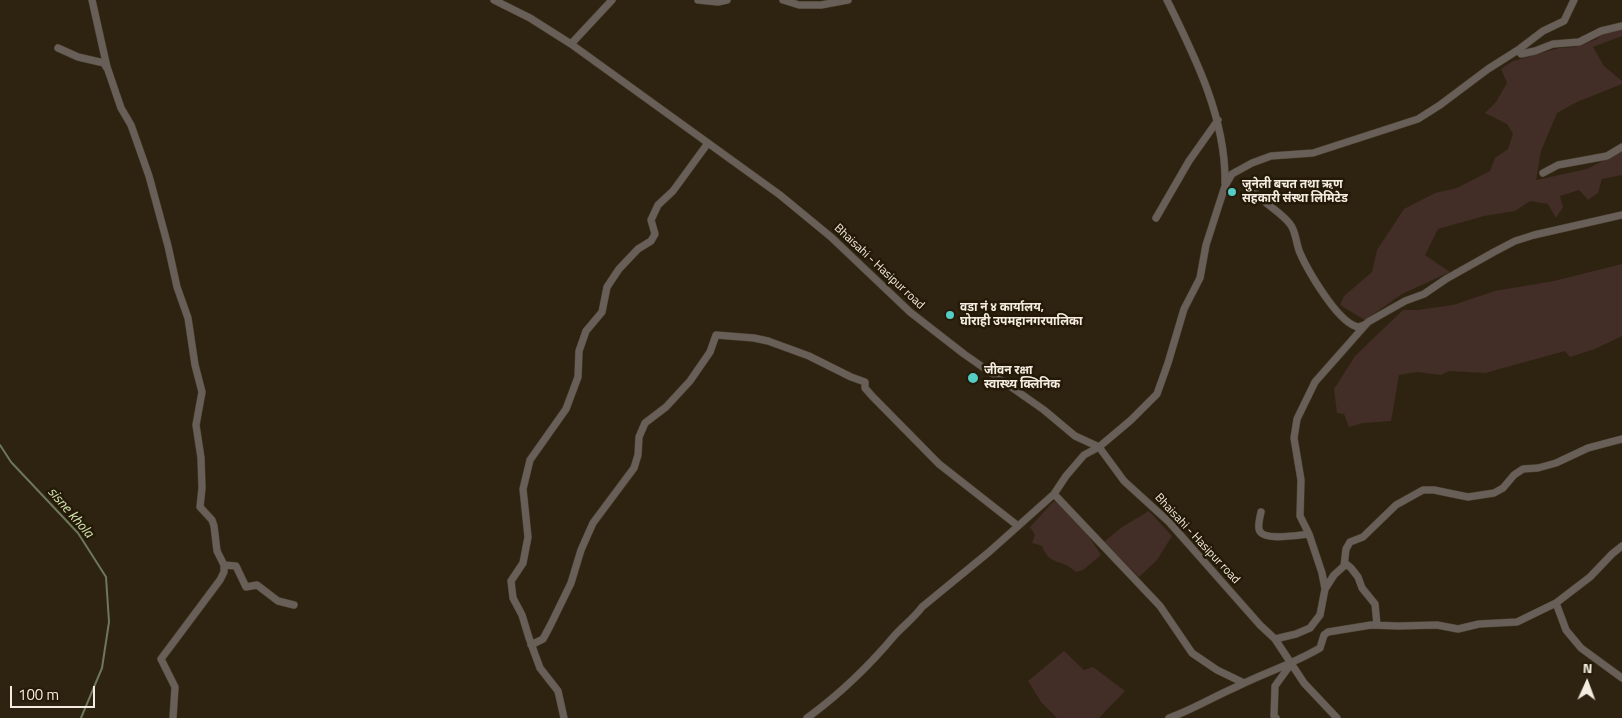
<!DOCTYPE html>
<html>
<head>
<meta charset="utf-8">
<style>
	body { margin:0 }
	#map { position:relative; width:1622px; height:718px; overflow:hidden; background:#2e2310; font-family:"Titillium Web",sans-serif }
	canvas { display:block }
	.north { position:absolute; left:1562px; top:658px; width:50px; height:50px; -webkit-text-stroke:4px #241a07; paint-order:stroke; rotate:2deg; font-size:14px; font-weight:700; line-height:20px; text-align:center; color:#f4ece0 }
	.north::after { content:''; display:block; margin:auto; width:18px; height:22px; background:#f4ece0; clip-path:polygon(50% 0,100% 100%,50% 72%,0 100%) }
	.scale { position:absolute; left:10px; top:686px; width:85px; height:22px; box-sizing:border-box; border:2px solid #f4ece0; border-top:0; padding-left:6px; font-size:15px; line-height:18px; white-space:nowrap; color:#f4ece0; -webkit-text-stroke:4px #241a07; paint-order:stroke }
</style>
</head>
<body>
<div id="map">
<canvas width="1622" height="718"></canvas>
<div class="north">N</div>
<div class="scale">100 m</div>
</div>
<script>
const g = document.querySelector('canvas').getContext('2d');
g.lineJoin = 'round';
function fill(path, color) { g.fillStyle = color; g.fill(path, 'evenodd'); }
function trace(path, color, width, dash) { g.strokeStyle = color; g.lineWidth = width; g.lineCap = dash ? 'butt' : 'round'; g.setLineDash(dash || []); g.stroke(path); }
function write(font, color, halo, rows, align = 'center') {
  g.font = font + ' "Titillium Web","Noto Sans Devanagari",sans-serif'; g.lineWidth = 5; g.setLineDash([]); g.textBaseline = 'middle'; g.strokeStyle = halo; g.fillStyle = color; for (const [text, x, y, turn = 0] of rows) {
    g.save(); g.translate(x, y); g.rotate((+turn || 0) * Math.PI / 180); g.textAlign = isNaN(turn) ? turn : align; if (halo) g.strokeText(text, 0, 0); g.fillText(text, 0, 0); g.restore();
  }
}
fill(new Path2D(`
	M1622,27V36L1593,47L1604,66L1622,81V84L1577,102L1557,113L1541,151L1536,180L1587,169L1622,151V175L1602,179L1598,193L1588,200L1579,190L1560,196L1563,207L1556,218L1548,204L1530,201L1515,211L1484,216L1438,229L1425,255L1450,272L1402,294L1365,320L1340,305L1344,296L1372,272L1377,250L1404,209L1435,193L1457,188L1490,171L1495,158L1508,149L1513,134L1507,124L1485,113L1496,102L1507,83L1501,69L1513,61L1559,48L1575,47L1597,39L1602,33Z
	M1622,264V336L1595,349L1570,357L1565,351L1485,373L1449,371L1441,375L1417,372L1399,375L1391,421L1363,423L1349,427L1344,414L1337,413L1334,389L1355,356L1403,310H1418L1453,305L1495,291L1554,281Z
	M1054,501C1075,514 1088,535 1101,555L1083,570L1076,572C1062,558 1050,567 1042,546L1032,543L1035,535L1030,527Z
	M1149,511L1172,536L1157,560L1139,577L1104,542L1122,527Z
	M1064,651L1084,670L1093,667L1125,691L1099,718H1057L1041,702L1028,681Z`), '#422d27');
trace(new Path2D(`
	M0,445L11,462L78,533L106,577L109,622L102,668L81,718`), '#6d775c', 2);
const minor = new Path2D(`
	M92,0L107,67L121,108L131,125L149,176L168,246L177,287L188,318L195,365L202,392L196,425L201,458L202,488L200,507L212,520L214,526L217,551L224,565V572L220,580L161,659L175,687L173,718
	M494,0L530,18L571,44L780,195L831,237L910,312L964,354L1044,410L1075,436L1099,447L1124,481L1169,522L1260,625L1275,639L1304,683L1337,718
	M698,0L718,2L727,0
	M783,0L799,5H821L848,0
	M1167,0C1195,57 1226,118 1225,183
	M571,44L612,0
	M58,48L78,57L104,63L106,67
	M1518,50L1521,54L1535,51L1553,44L1579,42L1601,31L1622,26
	M1543,173L1558,165L1607,156L1622,147
	M1253,190C1264,204 1281,212 1290,224C1296,231 1296,244 1300,253C1308,271 1336,319 1355,326C1359,328 1362,326 1366,324
	M1156,218L1189,161L1218,120
	M1054,494L1160,606L1192,653L1217,670L1244,683
	M1261,512C1260,517 1258,524 1259,529C1261,542 1299,535 1309,534
	M1345,563L1351,568L1358,577L1362,588L1375,604L1377,625
	M224,565L236,566L246,587L257,585L278,601L294,605
	M1325,589L1334,575L1344,566L1346,549L1350,542L1363,537L1396,505L1423,490H1434L1468,497L1494,493L1503,488L1514,475L1523,469L1538,468L1556,463L1588,448L1622,439
	M1556,603L1566,630L1581,648L1622,678
	M1275,639L1296,634L1310,628L1320,615L1325,589L1322,573L1309,534L1300,516L1301,480L1294,438L1297,419L1315,382L1368,322L1405,301L1424,294L1446,279L1494,252L1515,241L1534,235L1622,215
	M531,645L543,639L550,626L571,583L581,550L593,523L634,468L638,455L639,437L645,423L666,407L690,381L710,352L716,335L754,338L768,341L809,356L851,377L865,382V388L872,396L939,464L1018,526
	M564,718L558,691L540,668L529,638L522,615L513,598L511,581L523,563L528,537L523,489L530,460L566,409L578,377L579,351L586,331L602,312L607,287L619,269L638,249L651,241L655,234L651,220L658,205L673,191L708,143
	M807,718C840,694 869,666 895,635C904,625 914,618 922,607L989,552L1054,494L1066,476L1084,455L1099,447L1131,420L1157,394L1168,363L1184,309L1200,278L1206,245L1225,186L1232,174L1252,163L1271,156L1313,153L1418,119L1440,105L1488,69L1518,50L1543,31L1564,21L1574,0
	M1169,718C1192,710 1213,697 1236,687C1264,673 1293,664 1320,648L1324,635L1328,632L1371,625L1398,626L1437,625L1458,629L1479,624L1517,622L1556,603L1590,577L1612,554L1622,546
	M1276,718L1274,716L1275,686L1291,664`);
trace(minor, '#4a3f2d', 8);
trace(minor, '#685f58', 7);
for (const [x, y, r, color] of [
	[1232,192,5,"#54cdc7"],
	[950,315,5,"#54cdc7"],
	[973,378,6,"#54cdc7"]
]) { const dot = new Path2D(); dot.arc(x, y, r, 0, 2 * Math.PI); g.fillStyle = color; g.fill(dot); trace(dot, '#241a07', 2); }
write('bold 12px', '#f4ece0', '#241a07', [
	["जुनेली बचत तथा ऋण",1242,185],
	["सहकारी संस्था लिमिटेड",1242,199],
	["वडा नं ४ कार्यालय,",960,308],
	["घोराही उपमहानगरपालिका",960,322],
	["जीवन रक्षा",984,371],
	["स्वास्थ्य क्लिनिक",984,385]
], 'left');
write('12px', '#f4ece0', '#241a07', [
	["Bhaisahi - Hasipur road",879,267,43],
	["Bhaisahi - Hasipur road",1197,539,47]
]);
write('italic 14px', '#d4e7b3', '#241a07', [
	["sisne khola",70,513,49]
]);
</script>
</body>
</html>
